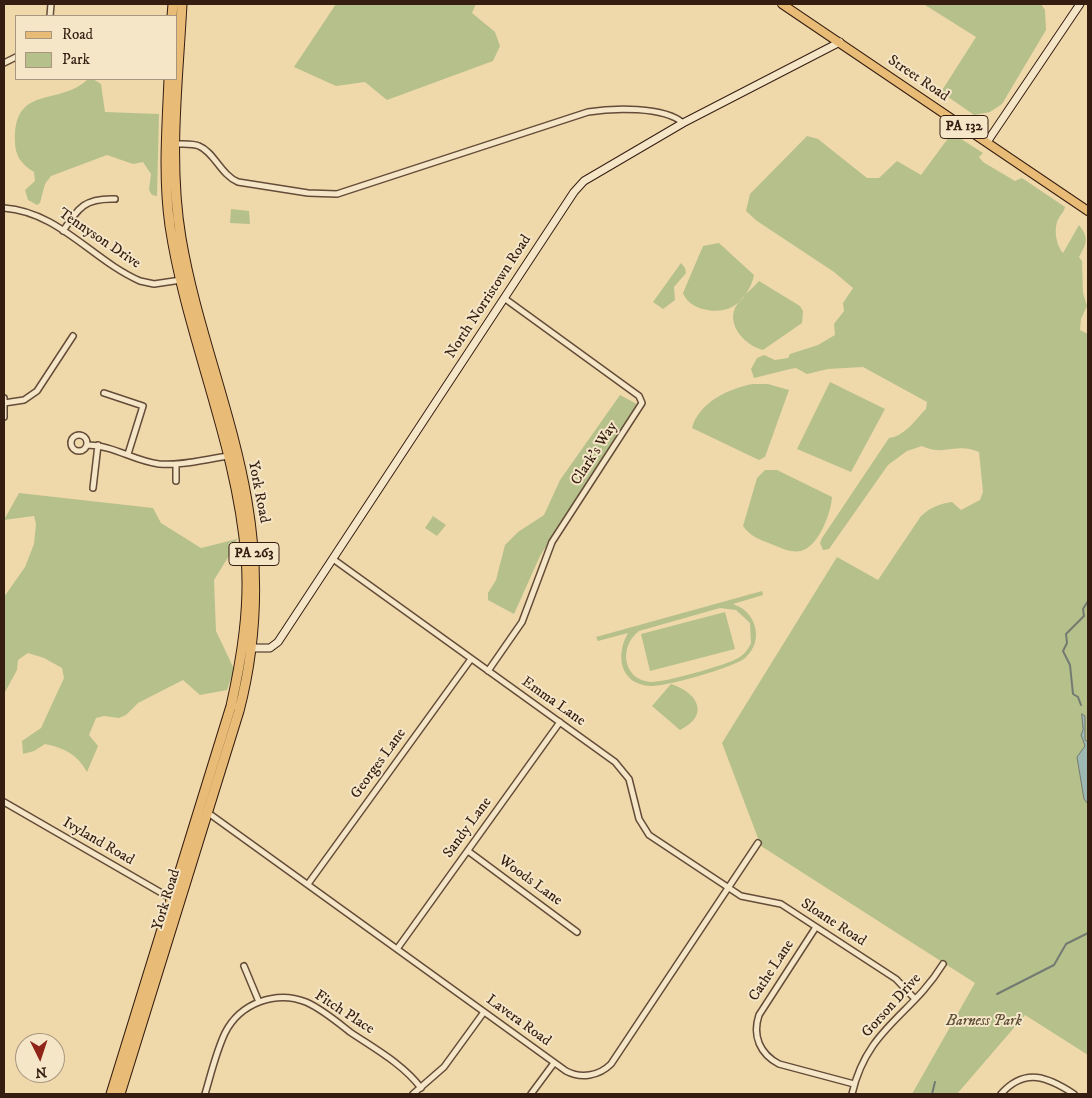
<!DOCTYPE html>
<html>
<head>
<meta charset="utf-8">
<style>
	body { margin:0 }
	#map { position:relative; width:1092px; height:1098px; overflow:hidden; background:#efd9ab; font-family:"IM FELL DW Pica",serif }
	canvas { display:block }
	.frame { position:absolute; inset:0; border:5px solid #351d11; pointer-events:none }
	.legend { position:absolute; left:15px; top:15px; width:162px; height:65px; box-sizing:border-box; background:#f5e6c8; border:1px solid #a8967f; margin:0; padding:6px 9px; list-style:none; font-size:15px; color:#351d11 }
	.legend li { display:flex; align-items:center; gap:10px; height:25px }
	.legend b { width:25px; border:1px solid #a8967f }
	.north { position:absolute; left:15px; top:1033px; width:50px; height:50px; box-sizing:border-box; background:#f5e6c8; border:1px solid #a8967f; border-radius:50%; rotate:176deg; font-size:14px; font-weight:700; line-height:20px; text-align:center; color:#351d11 }
	.north::after { content:''; display:block; margin:auto; width:18px; height:22px; background:#8f2418; clip-path:polygon(50% 0,100% 100%,50% 72%,0 100%) }
</style>
</head>
<body>
<div id="map">
<canvas width="1092" height="1098"></canvas>
<div class="frame"></div>
<ul class="legend">
<li><b style="height:6px;background:#e8bc76"></b>Road</li>
<li><b style="height:14px;background:#b6c08b"></b>Park</li>
</ul>
<div class="north">N</div>
</div>
<script>
const g = document.querySelector('canvas').getContext('2d');
g.lineJoin = 'round';
function fill(path, color) { g.fillStyle = color; g.fill(path, 'evenodd'); }
function trace(path, color, width, dash) { g.strokeStyle = color; g.lineWidth = width; g.lineCap = dash ? 'butt' : 'round'; g.setLineDash(dash || []); g.stroke(path); }
function write(font, color, halo, rows, align = 'center') {
  g.font = font + ' "IM FELL DW Pica",serif'; g.lineWidth = 4; g.setLineDash([]); g.textBaseline = 'middle'; g.strokeStyle = halo; g.fillStyle = color; for (const [text, x, y, turn = 0] of rows) {
    g.save(); g.translate(x, y); g.rotate((+turn || 0) * Math.PI / 180); g.textAlign = isNaN(turn) ? turn : align; if (halo) g.strokeText(text, 0, 0); g.fillText(text, 0, 0); g.restore();
  }
}
fill(new Path2D(`
	M336,4H476L472,13L495,32L500,46L493,61L387,100L365,82L336,86L294,67Z
	M926,4H1041L1045,10L1046,30L1002,104L990,112L974,115L941,92L976,37L925,5Z
	M88,79H93L101,84L105,112L159,114L157,196L152,195L149,190L151,174L143,162L133,164L107,155L51,176L45,184L40,203L37,205L28,200L25,190L35,181L34,172C22,165 15,156 15,142C13,83 60,107 88,79Z
	M952,133L983,153L979,157L983,162L1015,181L1022,178L1065,207C1064,212 1061,214 1059,218C1053,227 1056,245 1063,253L1079,225C1089,238 1087,243 1079,257L1082,261L1083,293L1087,306L1081,319L1080,330L1088,334V1055L1025,1015L957,1094H912L975,983L761,846L722,743L837,557L878,580L921,516C931,507 939,504 952,502L961,510L980,500L983,492L979,452C955,442 944,457 922,446L907,451L888,465L829,549L823,550L820,543L822,538L889,438C905,436 915,420 926,409L927,402L863,367L828,369L807,374L796,368L790,369L754,378L751,369L757,358L764,355L775,360L788,358L790,354L818,345L835,335L834,324L844,311L843,303L853,288L834,272L757,221L746,211L750,194L807,136L818,139L867,178H879L897,161L921,175Z
	M231,209L249,211L250,224L230,223Z
	M719,243L754,275C752,287 743,301 732,307C717,315 689,310 683,293L703,246Z
	M681,263L685,268L686,273L674,287L675,300L663,309L653,302Z
	M759,281L800,306L803,311L802,323L763,350C746,346 727,326 735,308C740,298 752,289 759,281Z
	M830,382L885,409L851,472L797,449Z
	M753,384H768L789,390L765,457L759,460L692,428C699,402 730,388 753,384Z
	M620,395L637,404L540,556L514,614L488,600V593L496,580L505,545L518,532L544,515L560,480Z
	M765,470H777L832,497C831,513 819,546 801,551C790,553 781,548 771,544C759,539 751,537 743,526L757,478Z
	M19,493L153,508L161,523L201,548L237,539L232,551L214,580L216,631L234,669L227,690L200,695L183,680L138,703L126,715L119,718L104,716L96,718L89,735L98,746L87,772C77,754 64,748 45,744L34,751L23,754L22,741L41,728L64,678L62,668L44,658L28,653L18,660L17,670L4,694V597L25,567L34,544L36,524L34,516L4,520Z
	M433,516L446,525L437,536L425,528Z
	M762,591L763,595L733,604C744,608 752,615 755,627C758,639 754,650 745,658C735,667 665,687 651,686C620,685 615,655 628,633L598,641L596,637ZM720,608L736,610L750,623L751,643C748,650 743,656 736,659C723,666 663,683 650,682C622,679 619,646 639,631Z
	M725,612L735,649L650,671L641,634Z
	M671,684C697,692 711,715 680,730L652,706Z`), '#b6c08b');
const water = new Path2D(`
	M1082,714L1085,716V740L1088,742V804L1084,799L1077,757L1085,746L1081,735L1083,730Z`);
fill(water, '#9db8b3');
trace(water, '#737a72', 1);
trace(new Path2D(`
	M1081,705L1078,697L1073,694L1070,665L1063,651L1067,643L1066,634L1084,616L1083,609L1088,601
	M997,994L1054,965L1066,944L1088,933
	M932,1094L935,1082`), '#737a72', 2);
const street = new Path2D(`
	M50,16L51,4
	M4,63L16,57
	M175,144C182,144 193,143 199,146C214,152 221,175 238,182L308,193L337,194L588,112C612,108 664,106 683,123
	M4,208C59,212 92,260 140,281L154,284L181,280
	M63,231C79,207 85,198 115,199
	M104,393L143,406L128,454
	M4,398V417
	M4,403L24,400L37,391L73,336
	M71 443a8 8 0 1 1 16 0a8 8 0 1 1-16 0Z
	M87,445C113,445 134,461 159,464C182,466 206,459 229,456
	M176,464V481
	M93,488L98,445
	M333,559L615,762L629,779L639,819L649,835L741,896L781,904L896,979L915,999
	M488,671L522,622L552,542L642,403L639,396L504,298
	M4,802L172,899
	M207,812L566,1071C581,1079 599,1076 611,1064L758,843
	M468,851L577,932
	M308,884L471,659
	M816,927L759,1015C752,1036 760,1054 779,1064L854,1084
	M397,949L560,722
	M244,966L259,1002
	M205,1094C211,1074 216,1052 225,1033C240,1003 276,990 306,1002C322,1009 336,1021 350,1032C375,1049 403,1064 421,1088
	M413,1094L444,1067L484,1012
	M531,1094L554,1063
	M852,1094C867,1028 911,1016 943,964
	M1001,1094C1025,1067 1048,1077 1074,1094`);
const secondary = new Path2D(`
	M987,142L1080,4
	M246,648H270L278,642L574,192L584,181L683,123L840,42`);
const primary = new Path2D(`
	M782,4L1088,211`);
const highway = new Path2D(`
	M172,16L173,4
	M111,1094L231,706C242,657 250,607 246,557C237,443 187,338 170,226C163,177 167,128 169,79
	M120,1094L239,711C257,642 259,571 247,501C232,412 196,327 181,238C168,160 178,81 182,4`);
trace(street, '#644c38', 8);
trace(secondary, '#351d11', 9);
trace(primary, '#351d11', 10);
trace(highway, '#351d11', 11);
trace(street, '#f5e6c8', 5);
trace(secondary, '#f5e6c8', 7);
trace(primary, '#e8bc76', 8);
trace(highway, '#e8bc76', 9);
for (const [x, y, w] of [
	[964,127,48],
	[254,554,50]
]) { const box = new Path2D(); box.roundRect(x - w / 2, y - 11.5, w, 23, 4); g.fillStyle = '#f5e6c8'; g.fill(box); trace(box, '#351d11', 1); }
write('bold 14px', '#351d11', null, [
	["PA 132",964,127],
	["PA 263",254,554]
]);
write('15px', '#351d11', '#f5e6c8', [
	["Street Road",918,79,34],
	["Tennyson Drive",99,239,34],
	["North Norristown Road",489,297,-57],
	["Clark's Way",595,454,-57],
	["York Road",258,492,79],
	["Emma Lane",553,702,35],
	["Georges Lane",379,764,-54],
	["Sandy Lane",468,828,-54],
	["Ivyland Road",98,842,30],
	["Woods Lane",530,881,36],
	["York Road",167,900,-73],
	["Sloane Road",833,923,33],
	["Cathe Lane",772,971,-57],
	["Gorson Drive",892,1006,-48],
	["Fitch Place",344,1013,33],
	["Lavera Road",518,1021,36]
]);
write('italic 15px', '#5c4e36', '#f5e6c8', [
	["Barness Park",984,1022]
]);
</script>
</body>
</html>
